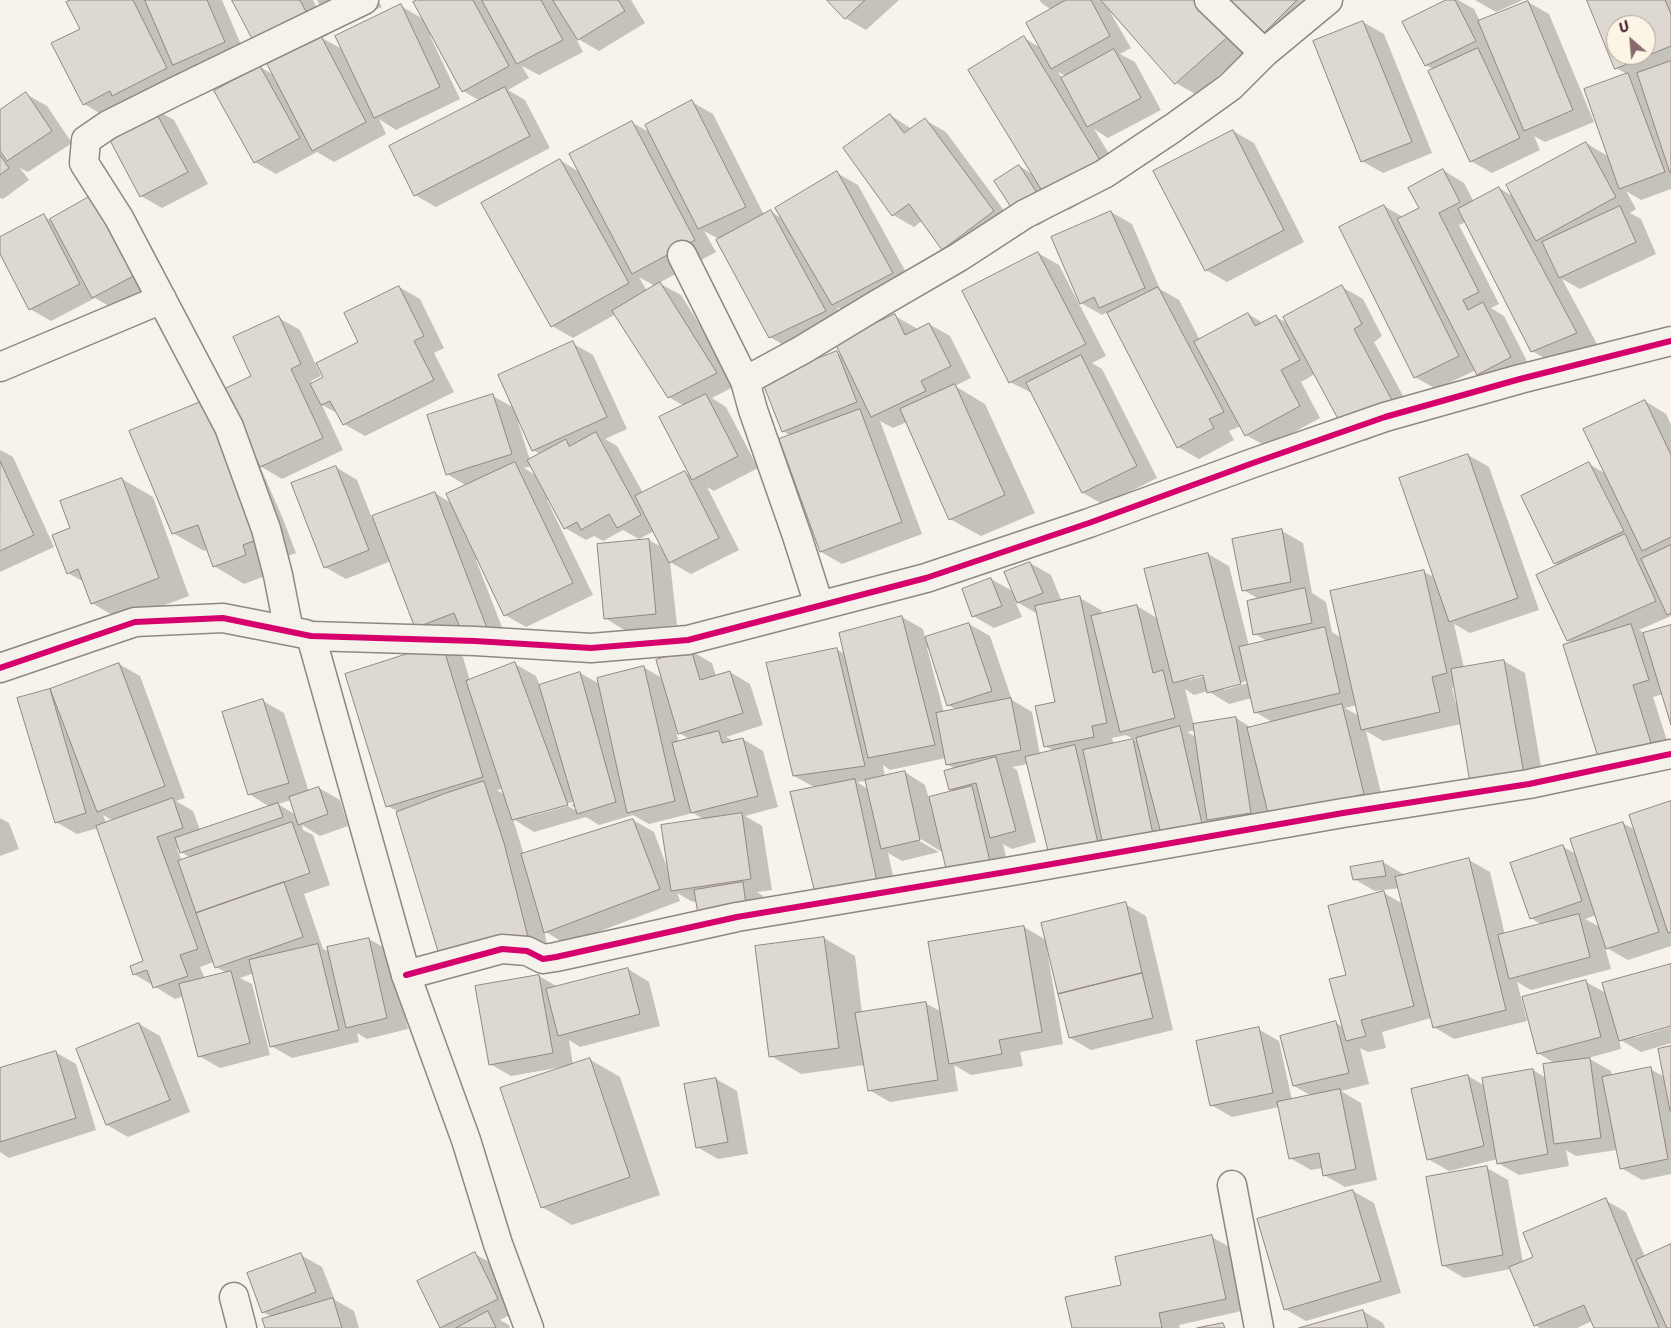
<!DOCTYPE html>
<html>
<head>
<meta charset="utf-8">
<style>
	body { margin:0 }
	#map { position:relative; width:1671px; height:1328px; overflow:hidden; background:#f7f3ea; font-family:Sriracha,sans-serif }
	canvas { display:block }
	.north { position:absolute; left:1606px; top:15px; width:50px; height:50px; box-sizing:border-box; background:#fcf5e5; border:1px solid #b59f9b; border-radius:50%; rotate:333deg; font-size:14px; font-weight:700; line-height:20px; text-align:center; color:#4a1f2b }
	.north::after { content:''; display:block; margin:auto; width:18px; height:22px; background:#87696e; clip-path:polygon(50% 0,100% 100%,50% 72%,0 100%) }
</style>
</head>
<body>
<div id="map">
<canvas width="1671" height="1328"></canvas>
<div class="north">U</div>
</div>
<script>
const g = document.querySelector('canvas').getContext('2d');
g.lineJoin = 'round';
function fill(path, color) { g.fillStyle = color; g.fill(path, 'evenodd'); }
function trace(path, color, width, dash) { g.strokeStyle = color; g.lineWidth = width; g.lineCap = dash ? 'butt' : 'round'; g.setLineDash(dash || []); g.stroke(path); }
fill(new Path2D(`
	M74,0H222L245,54L153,108L174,120L208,184L162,208L141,196L115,122L84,104L81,29Z
	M233,0H313L331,33L322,38L344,50L401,6L423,19L419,0H631L645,23L599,51L575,37L583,52L539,75L522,66L529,78L508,90L525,100L550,148L436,207L415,195L480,101L463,91L432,35L430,36L460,99L396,130L379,119L386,134L334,162L317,152L276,174L255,162L260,67L274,75L279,60L259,48Z
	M317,0H378L382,7L343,24L323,12Z
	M829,0H899L866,30L845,18Z
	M1039,0H1100L1103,2L1102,0H1207L1250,48L1197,95L1176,83L1109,10L1131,48L1120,54L1135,62L1161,110L1108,138L1094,129L1123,177L1069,210L1055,202L1061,211L1038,226L1017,214L1019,166L1034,175L1024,38L1041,48L1052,10L1044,5ZM1058,72L1066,76L1062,78Z
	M1230,0H1316L1285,45L1264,33Z
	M1448,0H1458L1474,9L1480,21L1528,2L1549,14L1594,122L1545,142L1534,136L1540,150L1492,173L1471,161L1434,70L1426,65Z
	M1475,0H1523L1496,12Z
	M1588,0H1671V189L1641,200L1626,191L1636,209L1630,213L1641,219L1656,254L1580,289L1562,279L1597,344L1553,363L1532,351L1466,222L1459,225L1499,304L1491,308L1504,316L1531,369L1499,386L1478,374L1476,370L1436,389L1415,377L1384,206L1403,217L1420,208L1443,170L1464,183L1474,202L1499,188L1514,197L1586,143L1609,157L1627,74L1616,68ZM1616,25H1646V55H1616Z
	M1363,22L1384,34L1432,153L1383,173L1362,161Z
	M26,94L47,106L72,143L28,172L20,168L29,180L3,199L0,198V111Z
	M692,102L713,114L764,215L771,212L783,219L837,173L858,185L913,285L854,316L837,307L846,323L790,349L770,337L719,239L704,231L716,252L659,283L681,295L737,385L712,398L726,407L758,468L714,491L707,487L739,550L691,574L670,562L677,625L626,631L605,618L649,540L663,548L654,531L639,539L623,530L603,541L594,536L586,540L565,528L549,499L547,500L593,595L526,627L505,615L478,559L476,560L507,640L416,627L391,561L346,579L325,567L336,467L357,480L372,518L435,493L451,503L467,486L447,474L493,396L514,408L572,343L593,355L627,429L605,439L617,446L643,493L685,472L692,477L684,406L669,397L616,314L573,338L552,326L560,160L579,172L631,122L651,133ZM639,277L655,286L647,291ZM520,421L533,450L540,454L530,460L518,422ZM532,466L537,476L524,468Z
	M890,115L912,129L925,120L946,132L1014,224L964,261L943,249L923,220L914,227L893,215Z
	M1233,131L1254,143L1304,242L1227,282L1206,270Z
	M1111,212L1132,224L1160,289L1179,300L1200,340L1248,314L1263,323L1276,317L1289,324L1342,287L1363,299L1382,336L1374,342L1414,416L1366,441L1345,429L1315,374L1301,382L1320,418L1267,447L1246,435L1241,426L1229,431L1234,440L1199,459L1178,447L1108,312L1102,315L1081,303Z
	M44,216L50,220L159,285L114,309L95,298L51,321L30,309L0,252V238Z
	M1038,253L1059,265L1106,356L1092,363L1102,369L1157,478L1104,505L1083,493L1032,393L1010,382Z
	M399,287L420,299L444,348L434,353L454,392L365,436L344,424L339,414L322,405L343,450L282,479L260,466L283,519L296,553L273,562L276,572L244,584L214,566L208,549L204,551L173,533L208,400L252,377L279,318L300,330L321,376L311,381L312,384L325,377L359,343Z
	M895,316L916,328L917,330L929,324L950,336L971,378L955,386L985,404L1035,513L981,536L950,519L907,422L893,428L880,421L922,534L842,564L821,552L780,440L791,436L783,431L837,353L843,356Z
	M1645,401L1666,414L1671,425V616L1639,630L1646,634L1671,626V721L1663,694L1653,697L1671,753L1621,771L1573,643L1568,641L1559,566L1555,563L1589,464L1606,474Z
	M0,450L13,457L54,547L0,572Z
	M1468,455L1489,467L1539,610L1470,633L1454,624L1464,668L1504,661L1525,673L1544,785L1492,794L1461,724L1383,741L1366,731L1384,805L1072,870L1028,764L1012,767L1017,770L1036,842L1012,849L1003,844L1012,882L970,892L950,880L942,852L916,836L914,838L939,852L902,861L888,853L898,898L838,909L816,788L794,776L836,649L845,654L902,617L923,629L925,638L969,624L990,636L1012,700L1032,712L1040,755L1054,751L1045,746L1057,703L1038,614L1015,601L1022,617L994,628L973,616L991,579L1014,592L1030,563L1051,575L1062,602L1080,598L1101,610L1102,615L1137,606L1157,618L1208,554L1229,566L1249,646L1267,641L1255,634L1259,599L1243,590L1282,531L1303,543L1312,593L1326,602L1332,632L1342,638L1424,572L1434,577ZM929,647L948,705L957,710L944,713L927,648ZM1209,673L1210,675L1189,680V678ZM1247,681L1248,683L1224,690V687ZM1455,687L1458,704H1456L1452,688ZM1185,689L1194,695L1208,691L1229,704L1252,698L1255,712L1274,723L1252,728L1236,718L1194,725ZM1357,705L1359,716L1345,708ZM1195,730L1196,737L1187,732ZM1126,735L1136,740L1114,745L1112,738ZM946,758L947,764L955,769L950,789L955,792L929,799L925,785L905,772L885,777L883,765L890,770ZM866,781L868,789L857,782Z
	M122,479L153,497L189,596L122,621L92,603L84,582L68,573L71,528Z
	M442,645L463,657L470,681L515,664L536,676L540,686L580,673L600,684L643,667L662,678L691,651L712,663L716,676L730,672L750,684L763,725L726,737L734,741L743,739L763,751L778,807L745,816L762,826L772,890L757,892L763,896L767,924L697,901L693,902L677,893L680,901L566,944L544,931L548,948L441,958L397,811L387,806ZM676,731L691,740L679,743ZM503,788L505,795L497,790ZM563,801L568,803L574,802V804L571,805L577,809V811L568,806L527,817V815ZM693,813L705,820L668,870L654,832L633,820L524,855L513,819L534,832L586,817L599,825L633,815L649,824Z
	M119,664L140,676L185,798L176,801L193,811L200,830L270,807L249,794L263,701L284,713L309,792L319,788L340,800L348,826L320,836L302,825L303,830L313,835L330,885L304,894L323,949L330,952L369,939L390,951L408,1029L367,1039L357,1033L359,1042L292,1058L271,1046L254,973L240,978L252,984L270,1055L220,1068L199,1056L184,996L175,999L134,974L145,962L98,828L77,834L56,822L18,699L50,690ZM291,800L296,815L278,804ZM103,815L114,821L106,823ZM180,848L181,852L191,858L182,861L177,849ZM214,962L216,967L227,973L205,979L200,967Z
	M1671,803V946L1628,960L1605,947L1611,969L1531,990L1517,982L1527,1021L1454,1039L1434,1027L1431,1018L1382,1032L1386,1048L1368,1052L1360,1048L1369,1084L1341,1091L1361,1103L1377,1180L1345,1187L1324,1175L1323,1168L1311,1170L1290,1158L1279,1107L1232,1117L1211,1105L1258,1029L1279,1041L1292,1100L1312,1096L1294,1086L1336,1023L1343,1027L1347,975L1384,893L1403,904L1400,888L1375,891L1354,879L1383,862L1403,874L1404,876L1469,860L1490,872L1505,935L1542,925L1531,918L1562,846L1576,854L1622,823L1636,830ZM1596,915L1600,927L1585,919Z
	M0,818L9,823L19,849L0,856Z
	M1125,904L1146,916L1173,1030L1091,1050L1070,1038L1049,950H1047L1063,1044L1020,1052L1023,1066L971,1075L954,1065L958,1091L890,1102L869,1090L865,1065L801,1074L771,1056L757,947L824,938L855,956L862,1013L925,1003L942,1012L1024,927L1046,940Z
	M1671,965V1025L1634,1035V1038L1671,1027V1043L1641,1052L1619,1039L1621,1049L1588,1058L1611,1071L1612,1077L1650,1069L1665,1077L1671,1047V1174L1642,1180L1621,1168L1617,1150L1576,1156L1566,1150L1569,1166L1519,1175L1498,1163V1159L1449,1171L1428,1159L1468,1076L1485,1086L1533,1070L1546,1078L1556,1064L1538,1053L1586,982L1606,993Z
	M628,969L649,982L660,1026L580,1047L569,1040L573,1065L589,1059L620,1077L660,1195L572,1225L542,1207L562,1067L511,1076L490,1064L539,976L558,987Z
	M139,1024L160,1036L190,1112L128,1137L107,1125L77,1050Z
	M55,1052L76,1064L96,1130L9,1158L0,1152V1070Z
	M716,1079L737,1091L748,1154L718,1159L697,1147Z
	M1487,1168L1508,1180L1523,1263L1534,1258L1605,1200L1626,1212L1645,1257L1671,1245V1328H1595L1592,1321L1577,1328H1540L1535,1325L1511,1269L1464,1278L1444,1266Z
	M1353,1191L1374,1203L1401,1293L1306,1321L1285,1309Z
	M1212,1237L1233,1249L1246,1310L1179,1325L1180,1328H1073L1123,1286Z
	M475,1254L496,1266L518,1311L500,1320L509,1325L510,1328H443L440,1327Z
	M301,1255L322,1267L335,1300L354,1311L359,1328H266L272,1317L263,1312Z
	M1363,1311L1383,1323L1385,1328H1304Z`), '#0003');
const building = new Path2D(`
	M71,0H133L167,68L112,96L110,91L83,105L51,43L80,29L66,2Z
	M145,0H207L225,42L173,65Z
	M232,0H300L311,21L258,49Z
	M417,0H473L509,66L462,92L413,2Z
	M482,0H541L563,40L517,64Z
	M553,0H618L625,11L578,40Z
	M827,0H865L845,19Z
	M1066,0H1091L1110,36L1051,69L1026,23Z
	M1101,0H1199L1230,35L1175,84Z
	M1228,0H1297L1263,34Z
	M1446,0H1455L1476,41L1425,66L1402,22Z
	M1587,0H1665L1671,14V46L1615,69ZM1616,25H1646V55H1616Z
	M1528,1L1573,110L1524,131L1478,21Z
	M401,4L440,87L374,118L335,36Z
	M1363,21L1412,142L1361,162L1313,41Z
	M321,36L366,122L312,151L267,64Z
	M1024,36L1103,165L1047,199L968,70Z
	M1478,48L1520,138L1470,162L1428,71Z
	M1114,49L1141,98L1087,127L1061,78Z
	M1671,61V172L1670,173L1637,73Z
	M260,66L300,138L254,163L214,91Z
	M1628,73L1665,172L1619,189L1584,89Z
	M505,87L530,136L414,196L389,146Z
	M26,92L52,131L7,161L0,151V110Z
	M692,100L746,207L698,229L645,125Z
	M153,107L188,172L140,197L105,131Z
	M890,114L904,133L925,118L994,211L942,250L909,204L892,216L843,148Z
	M632,121L695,240L632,274L569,154Z
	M1233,130L1284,230L1205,271L1153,171Z
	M1586,142L1616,197L1536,241L1506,185Z
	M0,155L9,168L0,175Z
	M560,159L629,283L551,327L481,203Z
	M1019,165L1041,199L1016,215L994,181Z
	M1443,169L1460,202L1439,213L1479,292L1463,300L1468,310L1483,302L1511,357L1477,375L1397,219L1419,208L1408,188Z
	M837,171L893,273L832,305L775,208Z
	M1499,187L1577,333L1531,352L1458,209Z
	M96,193L139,273L92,298L50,219Z
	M1384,205L1459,356L1414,378L1339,227Z
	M1620,206L1636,242L1559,278L1542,242Z
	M771,210L826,311L769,338L716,240Z
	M1111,211L1145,288L1099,308L1094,297L1080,304L1051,237Z
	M44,214L80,284L29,310L0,254V237Z
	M1038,252L1086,344L1009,383L962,291Z
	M660,282L717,373L668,398L612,311Z
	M1342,285L1362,324L1354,329L1394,404L1344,430L1283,317Z
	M399,286L424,336L414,341L434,380L343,425L330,401L321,405L310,384L323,377L316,363L358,342L344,313Z
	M1158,287L1224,412L1209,419L1214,428L1177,448L1107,313Z
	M1248,313L1255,326L1276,315L1300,360L1281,370L1300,406L1245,436L1194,342Z
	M895,314L905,335L929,323L951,366L921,381L926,391L871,417L835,343Z
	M279,316L301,364L291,369L323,438L260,467L224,389L251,376L233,337Z
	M573,341L607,417L532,451L498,375Z
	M837,351L857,402L782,432L762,381Z
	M1081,355L1137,466L1082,493L1026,383Z
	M955,384L1005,495L949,520L900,409Z
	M493,394L512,454L446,475L427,415Z
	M706,394L738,456L692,480L659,417Z
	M208,399L266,536L243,545L246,555L213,567L198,525L172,534L129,431Z
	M1645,400L1671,455V537L1642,551L1583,429Z
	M860,409L902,522L820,552L779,439Z
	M596,432L641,515L617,528L609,514L581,530L577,522L564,529L527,460L566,439L569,446Z
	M1468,454L1518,598L1449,622L1399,478Z
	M0,461L34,535L0,551Z
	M515,462L573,583L504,616L446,494Z
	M1589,462L1624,531L1554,564L1521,496Z
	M336,466L369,550L324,568L291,483Z
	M685,471L719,538L669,563L635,496Z
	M122,478L159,578L91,604L78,569L67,574L52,535L70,528L60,501Z
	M435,492L487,628L464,637L454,613L415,628L372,516Z
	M1282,529L1291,582L1242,591L1232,539Z
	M1625,534L1656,601L1567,641L1536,575Z
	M649,539L656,614L604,619L597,544Z
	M1671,545V613L1667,615L1641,559Z
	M1208,553L1241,684L1207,693L1203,675L1173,683L1144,569Z
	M1030,562L1043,593L1017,603L1004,572Z
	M1424,570L1447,673L1432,677L1440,712L1361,730L1330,591Z
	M991,578L1002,606L972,617L962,589Z
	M1305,588L1312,623L1253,635L1247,601Z
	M1080,596L1107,723L1092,726L1094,737L1044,747L1035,706L1055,702L1035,606Z
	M1137,605L1153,673L1163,670L1175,718L1120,732L1091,616Z
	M902,616L935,745L868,758L839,633Z
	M969,623L992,691L947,706L925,637Z
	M1631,624L1649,680L1633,685L1651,743L1599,760L1563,645Z
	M1671,625V725L1643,633Z
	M1325,627L1340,693L1254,713L1239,647Z
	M442,643L483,777L386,807L345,674Z
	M837,648L865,766L793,776L766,663Z
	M691,649L700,680L730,671L743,713L678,734L656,660Z
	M1504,660L1524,774L1470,783L1451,669Z
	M515,662L568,805L512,820L466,681Z
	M119,663L165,786L97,812L50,689Z
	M644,666L675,801L627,813L597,678Z
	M580,672L616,802L577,814L539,685Z
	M50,689L86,813L55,823L17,698Z
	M1011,698L1021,750L946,765L936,713Z
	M263,699L289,783L248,795L222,712Z
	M1342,704L1364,794L1269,817L1247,728Z
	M1236,717L1251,813L1207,820L1193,724Z
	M1180,726L1203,828L1162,837L1136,738Z
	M719,731L722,743L743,738L758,796L691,813L672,743Z
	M1133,739L1153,834L1103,845L1083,750Z
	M1075,745L1099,847L1050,859L1025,757Z
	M996,757L1016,831L990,838L976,783L949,790L944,771Z
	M905,771L920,840L881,849L865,780Z
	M855,779L878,886L816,897L790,792Z
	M484,781L504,843L528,937L440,958L396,812L446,793Z
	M972,786L992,870L949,881L929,797Z
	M319,787L328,814L298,825L289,797Z
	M173,798L183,828L157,837L198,949L180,955L188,976L153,988L147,970L133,975L130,966L143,961L96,826Z
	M1671,801V932L1668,933L1629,815Z
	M278,803L283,817L180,853L175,838Z
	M742,813L751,879L671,891L661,825Z
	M633,819L660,889L544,933L521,854Z
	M292,822L310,873L196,913L178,861Z
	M1623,822L1659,932L1606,949L1570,839Z
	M1563,845L1582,901L1530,919L1510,863Z
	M1469,858L1506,1010L1433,1028L1395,877Z
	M1383,861L1386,876L1353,880L1350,867Z
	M284,882L303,937L215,968L196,913Z
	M743,882L747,912L699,920L694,890Z
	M1384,891L1414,1006L1361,1020L1366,1036L1346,1041L1329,979L1346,975L1328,906Z
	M1126,902L1142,973L1058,994L1041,923Z
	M1579,914L1590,957L1509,979L1498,935Z
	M1024,926L1042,1032L999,1040L1002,1054L949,1064L928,942Z
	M824,937L839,1048L769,1057L755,946Z
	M369,938L387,1018L346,1028L327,947Z
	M318,944L339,1030L270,1047L249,960Z
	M1671,964V1026L1619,1041L1602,983Z
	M628,968L640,1014L558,1036L546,989Z
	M231,971L250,1043L198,1057L179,984Z
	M1142,973L1153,1018L1069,1038L1058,994Z
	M539,975L553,1053L489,1065L475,986Z
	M1586,980L1601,1037L1537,1054L1522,997Z
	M926,1002L938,1080L868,1091L855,1013Z
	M1336,1021L1349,1073L1293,1086L1280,1036Z
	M139,1023L170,1100L106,1125L76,1049Z
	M1259,1027L1273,1093L1210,1106L1196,1041Z
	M1671,1046V1111H1670L1658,1049Z
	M56,1051L76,1118L0,1142V1068Z
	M590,1058L630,1177L541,1208L500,1088Z
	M1590,1058L1601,1138L1554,1144L1543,1064Z
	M1651,1067L1668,1159L1620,1169L1602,1077Z
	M1533,1069L1548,1154L1497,1164L1482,1078Z
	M1468,1075L1484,1146L1427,1160L1411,1089Z
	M716,1078L728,1142L696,1148L684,1084Z
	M1340,1089L1356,1169L1323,1176L1319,1153L1289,1159L1277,1102Z
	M1487,1166L1503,1255L1442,1266L1426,1177Z
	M1353,1190L1381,1281L1284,1310L1257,1219Z
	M1606,1198L1659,1328H1594L1584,1305L1534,1326L1509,1267L1533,1257L1523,1233Z
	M1212,1235L1226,1299L1159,1313L1162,1328H1072L1065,1297L1121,1285L1115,1257Z
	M1671,1244V1328H1667L1636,1260Z
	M475,1252L498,1299L440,1328L417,1281Z
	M301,1253L316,1292L262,1313L247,1273Z
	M333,1298L342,1328H265L262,1319Z
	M1363,1310L1368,1328H1299Z
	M488,1311L496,1328H456Z
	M1223,1323L1225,1328H1197Z`);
fill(building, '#ddd8d2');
trace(building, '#908684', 1);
const street = new Path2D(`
	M1209,0L1264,53
	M682,255L745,381
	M0,367L162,299
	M819,605L797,536L753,410L745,381L802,350L878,304L959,257L1025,214L1104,174L1173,128L1230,87L1264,53L1328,0
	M289,631L278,575L266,529L229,427L119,218L84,163L86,140L108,125L174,92L364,0
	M0,668L135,622L223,618L305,634
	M406,975L502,949L527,951L543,959L556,957L737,917L1012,871L1343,813L1529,784L1671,754
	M1232,1185L1259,1328
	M234,1297L242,1328`);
const secondary = new Path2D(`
	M529,1328L498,1244L466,1140L406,975L311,636L475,641L591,648L688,640L926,578L1089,523L1253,463L1385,417L1520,379L1671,341`);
trace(street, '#908684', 31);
trace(secondary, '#908684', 31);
trace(street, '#f5f2ec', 28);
trace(secondary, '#f5f2ec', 28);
trace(new Path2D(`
	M0,668L135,622L223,618L311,636L475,641L591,648L688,640L926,578L1089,523L1253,463L1385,417L1520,379L1671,341
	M406,975L502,949L527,951L543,959L556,957L737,917L1012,871L1343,813L1529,784L1671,754`), '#d6006c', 6);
</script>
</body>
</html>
